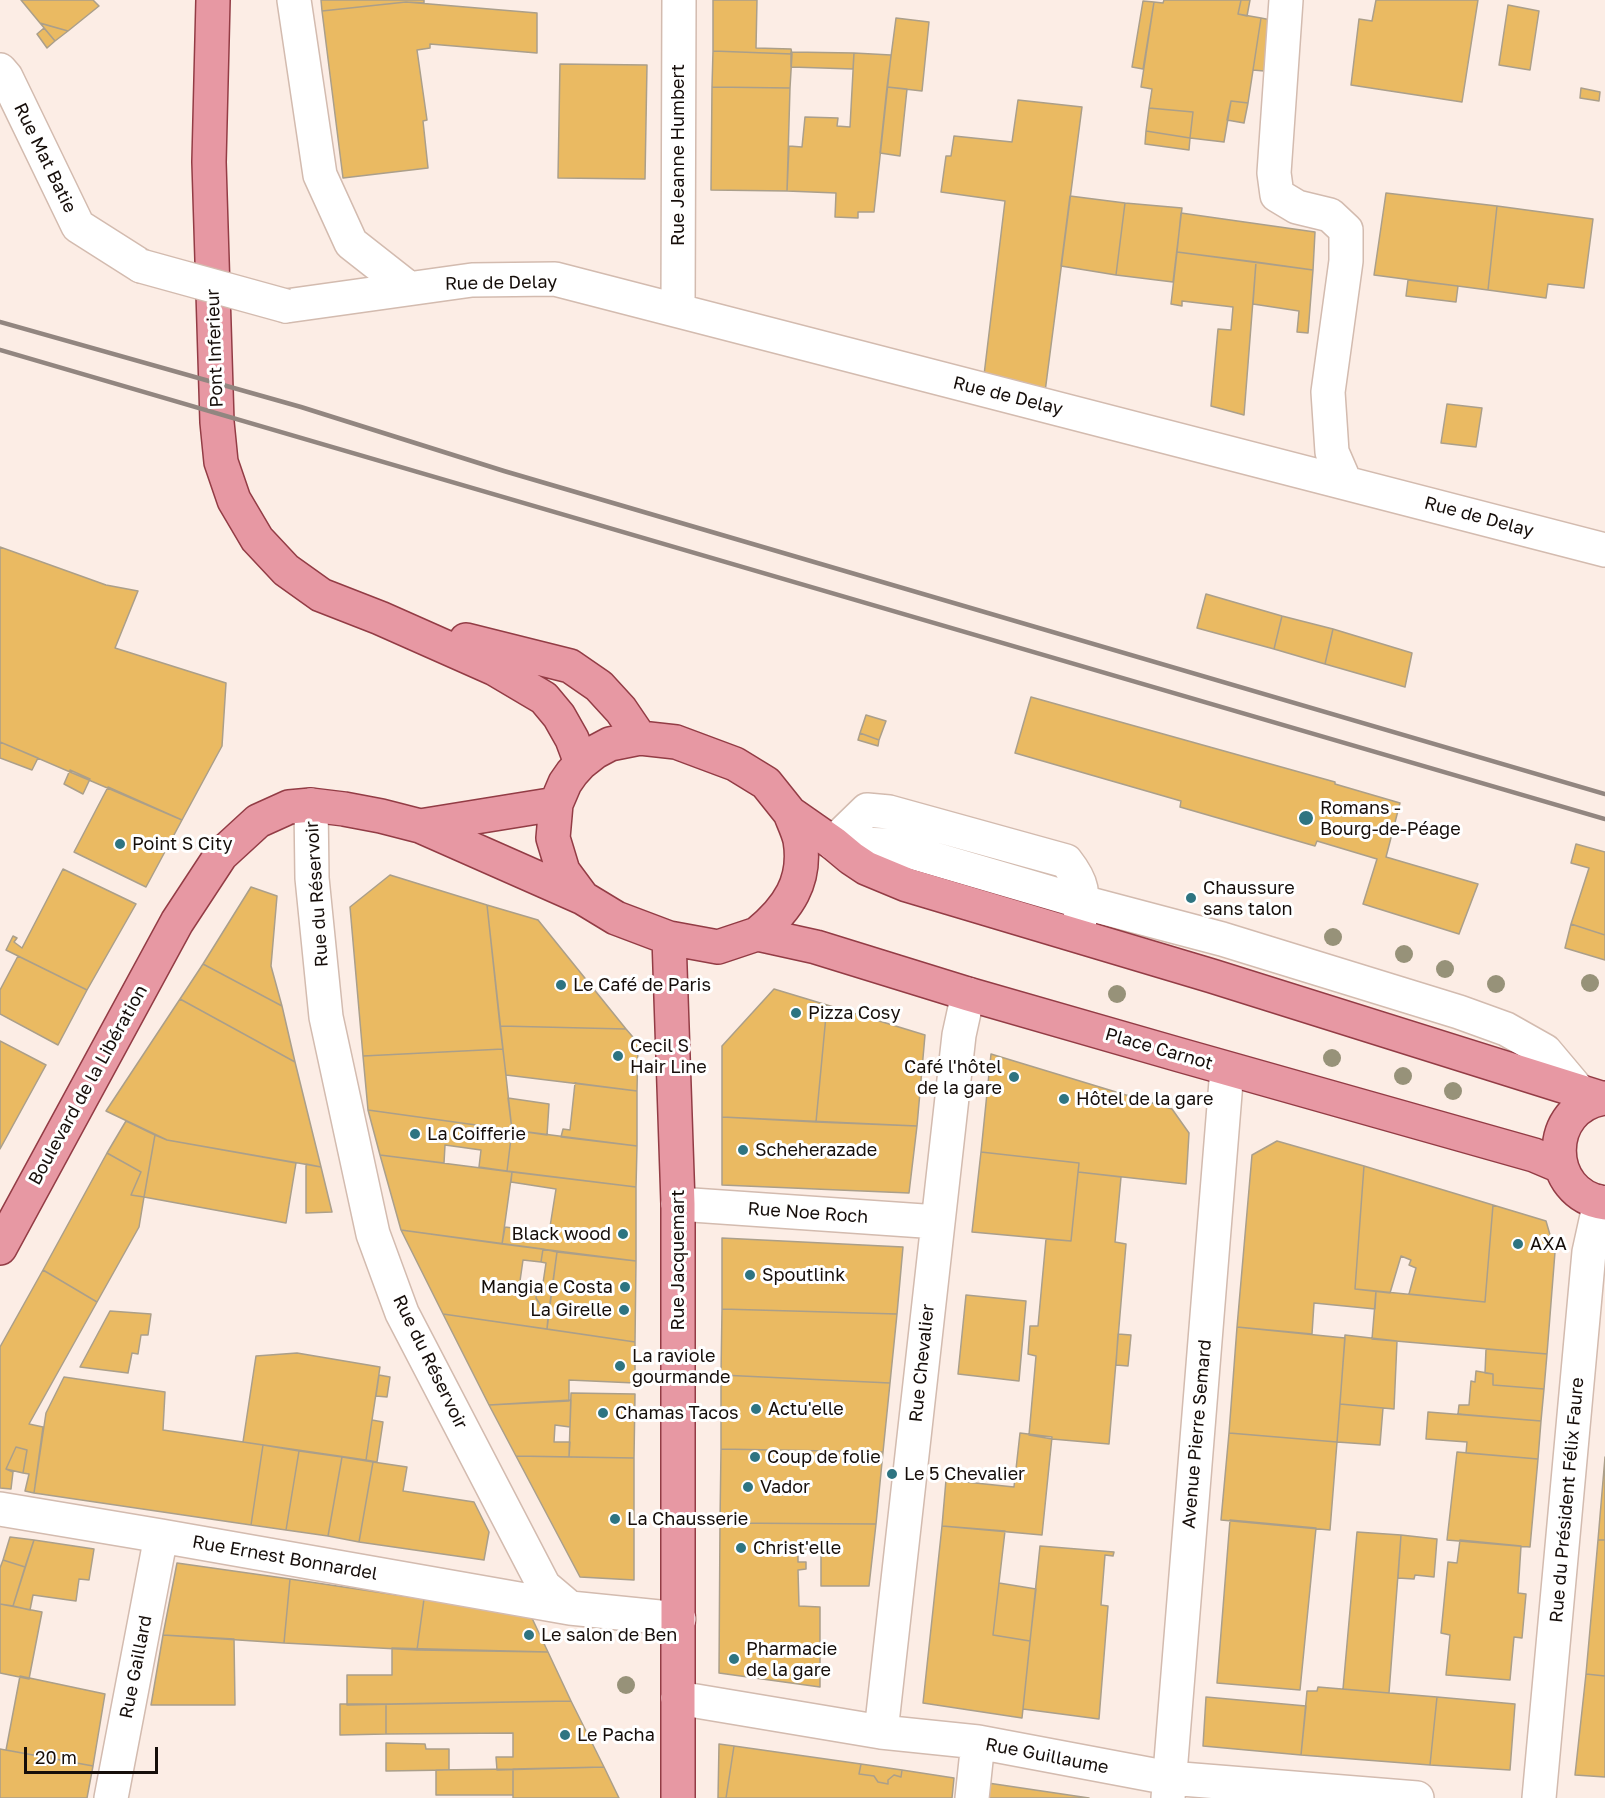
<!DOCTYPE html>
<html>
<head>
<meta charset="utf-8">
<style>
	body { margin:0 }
	#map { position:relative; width:1605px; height:1798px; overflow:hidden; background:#fcede5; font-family:"Golos Text",sans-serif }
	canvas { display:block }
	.scale { position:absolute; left:24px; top:1747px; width:134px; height:27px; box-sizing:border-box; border:3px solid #160e0a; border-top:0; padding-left:8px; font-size:18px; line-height:21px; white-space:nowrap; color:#160e0a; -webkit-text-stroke:4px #fff; paint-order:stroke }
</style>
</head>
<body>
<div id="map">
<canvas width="1605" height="1798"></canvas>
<div class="scale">20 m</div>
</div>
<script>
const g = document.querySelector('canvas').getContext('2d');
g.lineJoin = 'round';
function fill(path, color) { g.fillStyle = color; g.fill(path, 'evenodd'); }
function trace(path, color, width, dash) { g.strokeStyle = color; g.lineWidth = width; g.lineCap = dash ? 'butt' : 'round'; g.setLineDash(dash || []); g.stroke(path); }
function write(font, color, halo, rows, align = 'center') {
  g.font = font + ' "Golos Text",sans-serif'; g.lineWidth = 6; g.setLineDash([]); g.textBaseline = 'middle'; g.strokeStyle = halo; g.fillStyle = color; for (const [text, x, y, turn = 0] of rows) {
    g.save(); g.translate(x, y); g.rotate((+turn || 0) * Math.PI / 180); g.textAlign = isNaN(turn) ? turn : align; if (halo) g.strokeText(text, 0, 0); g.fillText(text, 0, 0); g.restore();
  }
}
const building = new Path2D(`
	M21,0H93L99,6L68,31L40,23Z
	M321,0H424V3L406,2L322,11Z
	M713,0H757L756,48L791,49L792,54L713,51Z
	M1164,0H1241L1238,14L1261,18L1248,103L1231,101L1224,142L1190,138L1193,112L1149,108L1152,89L1141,87L1154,2L1163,3Z
	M1241,0H1250L1247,16L1238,14Z
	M1376,0H1478L1462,102L1351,85L1359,19L1372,21Z
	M1143,1L1154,2L1143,69L1132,67Z
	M406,2L537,13V53L430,44V48L417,50L427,120L423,121L428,168L343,178L322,11Z
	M1508,5L1539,11L1530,70L1499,65Z
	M896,18L929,22L922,91L887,87Z
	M1261,18L1271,20L1264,71L1253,70Z
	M40,23L50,26L68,31L55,41Z
	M44,28L55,41L47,48L37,34Z
	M713,51L792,54L790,88L712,87Z
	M791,52L854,53L853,69L791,67Z
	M854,53L891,55L874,212H858V218L835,217L836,193L787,191L789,146L802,147L805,117L838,118L837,126L850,127Z
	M560,64L647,65L645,179L558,178Z
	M712,87L790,88L787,191L711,190Z
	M887,87L907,89L900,156L880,153Z
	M1581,88L1600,92L1599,101L1580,98Z
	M1018,100L1082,107L1045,392L984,375L1005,201L941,192L946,156H951L954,136L1012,142Z
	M1231,101L1248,103L1244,123L1227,120Z
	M1149,108L1193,112L1190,138L1146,131Z
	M1146,131L1190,138L1189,150L1145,144Z
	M1386,193L1497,206L1488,290L1374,275Z
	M1070,196L1125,203L1116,275L1061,266Z
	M1125,203L1182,208L1173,282L1116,275Z
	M1497,206L1593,219L1584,288L1548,284L1546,298L1488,290Z
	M1181,213L1315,232L1313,270L1177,252Z
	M1177,252L1256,262L1244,415L1211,406L1218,329L1231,330L1233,307L1182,301V306L1171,304Z
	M1256,262L1313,270L1308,333L1297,332L1299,311L1253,304Z
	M1408,280L1458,286L1456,302L1406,296Z
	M1447,404L1482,408L1476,447L1441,443Z
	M0,547L106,585L138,591L115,648L226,683L222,746L182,820L0,742Z
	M1206,594L1282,616L1274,649L1197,628Z
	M1282,616L1333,629L1325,664L1274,649Z
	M1333,629L1412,653L1405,687L1325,664Z
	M1031,697L1335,782V784L1400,803L1386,857L1478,884L1459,934L1363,904L1377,859L1317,841L1315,846L1180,807L1181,801L1015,753Z
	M866,715L886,721L879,740L860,733Z
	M860,733L879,740L878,746L858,740Z
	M0,742L38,758L32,770L0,758Z
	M70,770L90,779L83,794L64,784Z
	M108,787L182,820L146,887L74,852Z
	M1576,844L1605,852V935L1571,924L1589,868L1571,863Z
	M63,869L136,904L87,990L6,950L13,936L17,938L14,942L22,948Z
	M390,875L487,905L503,1049L363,1056L350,907Z
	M251,887L277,896L271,966L282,1006L203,964Z
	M487,905L538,920L626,1029L500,1026Z
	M1571,924L1605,935V960L1565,948Z
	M18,956L87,990L58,1045L0,1014V990Z
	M203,964L282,1006L295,1062L180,999Z
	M774,989L827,1005L816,1122L722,1117V1046Z
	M180,999L295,1062L321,1167L167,1140L106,1111Z
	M827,1005L925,1035L917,1126L816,1122Z
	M500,1026L626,1029L638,1043L637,1091L506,1075Z
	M0,1041L46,1065L0,1149Z
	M503,1049L512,1130L368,1110L363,1056Z
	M991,1054L1172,1109L1189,1133L1186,1184L1078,1172L1079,1163L981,1152Z
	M575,1083L637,1091V1146L561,1137L563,1129L570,1130Z
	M508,1098L549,1104L547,1135L512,1130Z
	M368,1110L512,1130L507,1171L479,1167L481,1150L445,1145L444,1163L380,1155Z
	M722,1117L917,1126L909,1193L722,1185Z
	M126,1121L155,1135L144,1197L131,1195L141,1172L107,1153Z
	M512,1130L637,1146L636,1187L507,1171Z
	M155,1135L167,1140L296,1163L286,1223L144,1197Z
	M1277,1141L1364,1166L1355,1289L1376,1291L1375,1309L1314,1303L1312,1334L1237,1327L1252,1155Z
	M981,1152L1079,1163L1071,1241L972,1232Z
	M107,1153L141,1172L131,1195L144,1197L139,1227L97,1302L43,1270Z
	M380,1155L512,1172L502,1244L401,1230Z
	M306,1164L321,1167L332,1212L306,1213Z
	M1364,1166L1493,1205L1485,1302L1409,1294L1416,1268L1409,1265L1411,1260L1401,1256L1390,1293L1355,1289Z
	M512,1172L636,1187V1261L502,1244L505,1227L549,1233L556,1189L511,1182Z
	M1078,1172L1121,1177L1115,1242L1126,1244L1109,1444L1052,1439L1029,1435L1036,1356L1028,1354L1030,1326H1038L1046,1239L1071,1241Z
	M1493,1205L1546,1221L1555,1252L1547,1354L1372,1339L1376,1291L1485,1302Z
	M401,1230L543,1249L541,1262L523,1260L520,1281L538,1283L536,1298L548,1317L547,1329L443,1314Z
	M722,1238L903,1247L897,1314L722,1309Z
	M543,1249L557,1252L548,1317L536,1298L538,1283H543L546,1263L541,1262Z
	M557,1252L636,1261L635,1342L547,1329Z
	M43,1270L97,1302L29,1424L43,1427L34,1493L25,1491L29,1474L23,1473L27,1450L16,1447L6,1469L13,1472L11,1489L0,1488V1347Z
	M966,1295L1026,1301L1019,1381L958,1374Z
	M722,1309L897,1314L890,1383L721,1375Z
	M110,1311L151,1314L148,1335H141L138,1354L132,1353L128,1373L80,1367Z
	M443,1314L635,1342V1383L569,1380V1401L489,1405Z
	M1237,1327L1345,1338L1337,1442L1229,1433Z
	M1118,1334L1131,1335L1128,1366L1116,1365Z
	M1345,1335L1397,1341L1394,1409L1340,1404Z
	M1486,1349L1547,1354L1544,1389L1493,1385V1374L1485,1373Z
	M297,1353L380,1367L366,1460L243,1442L256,1356Z
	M1476,1371L1493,1374V1385L1544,1389L1541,1421L1458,1414L1459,1405H1469L1471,1381L1475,1382Z
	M379,1375L390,1377L387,1397L376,1396Z
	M721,1375L890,1383L883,1452L721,1449Z
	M64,1377L165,1392L163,1430L263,1445L251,1525L34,1493L46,1413Z
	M571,1393L635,1394L634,1458L569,1457Z
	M571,1400L570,1427L555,1425L554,1442H570L569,1457L516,1456L489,1405Z
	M1340,1404L1383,1408L1380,1445L1337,1442Z
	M1428,1412L1541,1421L1538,1459L1466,1453L1467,1442L1426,1439Z
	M372,1420L383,1422L377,1462L366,1460Z
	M1020,1433L1052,1437L1042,1535L942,1526L946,1480L1014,1487Z
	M1229,1433L1337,1442L1330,1530L1221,1520Z
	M263,1445L299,1451L286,1530L251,1525Z
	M16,1447L27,1450L23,1473L6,1469Z
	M721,1449L883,1452L876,1524L720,1523Z
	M299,1451L342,1457L328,1536L286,1530Z
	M1457,1452L1538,1459L1530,1547L1447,1540Z
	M516,1456L634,1458V1580L580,1577Z
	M342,1457L373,1462L359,1542L328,1536Z
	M1605,1457V1540H1598Z
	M373,1462L407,1467L403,1491L474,1502L489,1532L484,1560L359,1542Z
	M1230,1520L1316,1528L1300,1690L1217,1683Z
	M720,1523L876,1524L869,1586H821V1550L798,1549V1562H806V1569L798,1570L799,1606L820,1607V1687L719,1673Z
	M942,1526L1005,1531L993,1635L1030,1641L1022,1718L923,1703Z
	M1357,1532L1401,1535L1389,1693L1343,1689Z
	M1401,1535L1437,1539L1434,1577L1415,1575L1414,1579L1398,1578Z
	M10,1537L34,1540L25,1567L3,1560Z
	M34,1540L94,1549L89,1580L79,1579L76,1601L33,1595L30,1610L13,1606Z
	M1460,1540L1521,1546L1518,1593L1526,1594L1522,1638L1514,1637L1510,1680L1446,1675L1450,1635L1441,1633L1448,1562L1457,1563Z
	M1598,1540H1605V1676L1586,1674Z
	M1040,1546L1114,1552L1113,1556L1105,1555L1101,1605L1108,1606L1099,1719L1023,1709Z
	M3,1560L25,1567L13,1606L0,1604V1568Z
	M177,1563L290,1579L284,1643L163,1635Z
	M290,1579L424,1599L417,1650L284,1643Z
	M999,1583L1036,1589L1030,1641L993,1635Z
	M424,1599L530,1614L548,1652L417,1650Z
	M0,1604L42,1612L29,1679L0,1673Z
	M163,1635L234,1639L235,1705H151Z
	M392,1648L548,1652L571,1701L347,1705V1675H392Z
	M1586,1674L1605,1676V1777L1575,1775Z
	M20,1676L105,1694L93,1766L6,1750Z
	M1318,1687L1437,1697L1430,1765L1301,1755L1307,1691H1317Z
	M1206,1697L1306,1706L1301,1755L1203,1746Z
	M1437,1697L1515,1704L1510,1770L1430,1765Z
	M571,1701L604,1767L497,1770L496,1757H513V1733L386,1734V1704Z
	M340,1704H386V1734L340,1735Z
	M386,1743L425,1744L426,1749H449V1770L386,1771Z
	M719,1744L734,1746L726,1798H718Z
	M734,1746L861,1764L859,1774L874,1776L878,1782L888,1784V1780L894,1775L901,1777L902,1770L954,1778L952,1798H726Z
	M0,1749L93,1766L87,1798H0Z
	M861,1764L902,1770L901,1777L894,1775L888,1780V1784L878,1782L874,1776L859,1774Z
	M604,1767L619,1798H513V1769Z
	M513,1769V1795H436V1770Z
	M988,1783L1089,1798H986Z`);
fill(building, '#eaba62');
trace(building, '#ab9f8a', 1.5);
const minor = new Path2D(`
	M294,0L320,175L351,243L407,287
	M1286,0L1274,173L1277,195L1297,207L1330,215L1346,230V261L1328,392L1332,452L1345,482
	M0,70L6,77L78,226L141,266
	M286,306L472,280L555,279L1605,550
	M678,310L679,0
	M311,805L312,878L326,1017L373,1234L402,1313L544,1586L570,1608L679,1619
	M833,843L887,845L1082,902L1222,939L1459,1012L1506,1029L1545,1051L1577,1089
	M833,843L867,810L889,812L1066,861C1084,884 1083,892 1080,920
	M678,1204L938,1222
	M0,1509L161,1536L570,1608
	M678,1698L881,1732L978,1742L1169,1778L1417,1798
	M881,1732L959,1035L968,994
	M111,1798L161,1536
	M972,1798L978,1742
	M1168,1798L1227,1069
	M1539,1798L1589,1252L1600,1202`);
const major = new Path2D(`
	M213,0L209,162L217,422L221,462L234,500L257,539L286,570L321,595L380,618L495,669L544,698L559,716L572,739L581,763
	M466,640L570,666L599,686L621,710L640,738
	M420,826L556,804
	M757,934C788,909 807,881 800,840C798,831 793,821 790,813
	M669,938L678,1204V1798
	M1605,1098C1544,1106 1544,1195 1605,1203
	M1560,1166L1534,1155L1180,1055L968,994L816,947L757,934L718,947L669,938L616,918L583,898L563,871L553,838L556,804L565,783L572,773L581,763L595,752L610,744L640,738L676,742L735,764L766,783L790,813L833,843L851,858L866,868L907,885L1212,976L1601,1098
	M0,1248L177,922L221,855L258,821L289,807L311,805L344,809L381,816L420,826L583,898`);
trace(minor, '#d3bbaf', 36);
trace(major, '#933c45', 36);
trace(minor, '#fff', 33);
trace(major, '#e798a3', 33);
trace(new Path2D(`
	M0,322L301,407L504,471L1605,794
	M0,350L1605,819`), '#928680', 4.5);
const minorBridge = new Path2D(`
	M141,266L286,306`);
trace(minorBridge, '#d3bbaf', 36, []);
trace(minorBridge, '#fff', 33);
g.fillStyle = '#979279';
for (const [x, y] of [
	[1333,937],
	[1404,954],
	[1445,969],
	[1590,983],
	[1496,984],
	[1117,994],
	[1332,1058],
	[1403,1076],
	[1453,1091],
	[626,1685]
]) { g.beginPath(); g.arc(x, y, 9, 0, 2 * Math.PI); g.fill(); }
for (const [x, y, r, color] of [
	[1306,818,8,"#2e7481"],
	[120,844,6,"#2e7481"],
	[1191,898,6,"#2e7481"],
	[561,985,6,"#2e7481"],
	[796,1013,6,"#2e7481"],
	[618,1056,6,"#2e7481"],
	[1014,1077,6,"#2e7481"],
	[1064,1099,6,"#2e7481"],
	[415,1134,6,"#2e7481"],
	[743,1150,6,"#2e7481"],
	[623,1234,6,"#2e7481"],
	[1518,1244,6,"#2e7481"],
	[750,1275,6,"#2e7481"],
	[625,1287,6,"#2e7481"],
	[624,1310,6,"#2e7481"],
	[620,1366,6,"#2e7481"],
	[756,1409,6,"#2e7481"],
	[603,1413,6,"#2e7481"],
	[755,1457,6,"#2e7481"],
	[892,1474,6,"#2e7481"],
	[748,1487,6,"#2e7481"],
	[615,1519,6,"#2e7481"],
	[741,1548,6,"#2e7481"],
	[529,1635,6,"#2e7481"],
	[734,1659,6,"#2e7481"],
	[565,1735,6,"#2e7481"]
]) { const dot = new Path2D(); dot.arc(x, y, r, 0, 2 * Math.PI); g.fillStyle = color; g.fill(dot); trace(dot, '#fff', 2); }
write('18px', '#160e0a', '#fff', [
	["Rue Jeanne Humbert",678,155,-90],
	["Rue Mat Batie",45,158,64],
	["Rue de Delay",501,283,-1],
	["Pont Inferieur",215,348,-92],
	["Rue de Delay",1008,396,14],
	["Rue de Delay",1479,517,15],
	["Rue du Réservoir",317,894,-94],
	["Place Carnot",1159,1049,16],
	["Boulevard de la Libération",88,1085,-61],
	["Rue Noe Roch",808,1213,4],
	["Rue Jacquemart",678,1260,-90],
	["Rue du Réservoir",430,1362,64],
	["Rue Chevalier",922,1363,-84],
	["Avenue Pierre Semard",1197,1434,-85],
	["Rue du Président Félix Faure",1567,1500,-85],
	["Rue Ernest Bonnardel",285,1558,10],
	["Rue Gaillard",136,1667,-79],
	["Rue Guillaume",1047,1756,11]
]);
write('18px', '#160e0a', '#fff', [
	["Romans -",1320,808],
	["Bourg-de-Péage",1320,829],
	["Point S City",132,844],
	["Chaussure",1203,888],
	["sans talon",1203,909],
	["Le Café de Paris",573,985],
	["Pizza Cosy",808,1013],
	["Cecil S",630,1046],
	["Hair Line",630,1067],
	["Café l'hôtel",1002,1067,"right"],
	["de la gare",1002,1088,"right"],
	["Hôtel de la gare",1076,1099],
	["La Coifferie",427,1134],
	["Scheherazade",755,1150],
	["Black wood",611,1234,"right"],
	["AXA",1530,1244],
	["Spoutlink",762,1275],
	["Mangia e Costa",613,1287,"right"],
	["La Girelle",612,1310,"right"],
	["La raviole",632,1356],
	["gourmande",632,1377],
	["Actu'elle",768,1409],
	["Chamas Tacos",615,1413],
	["Coup de folie",767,1457],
	["Le 5 Chevalier",904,1474],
	["Vador",760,1487],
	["La Chausserie",627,1519],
	["Christ'elle",753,1548],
	["Le salon de Ben",541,1635],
	["Pharmacie",746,1649],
	["de la gare",746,1670],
	["Le Pacha",577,1735]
], 'left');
</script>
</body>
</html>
